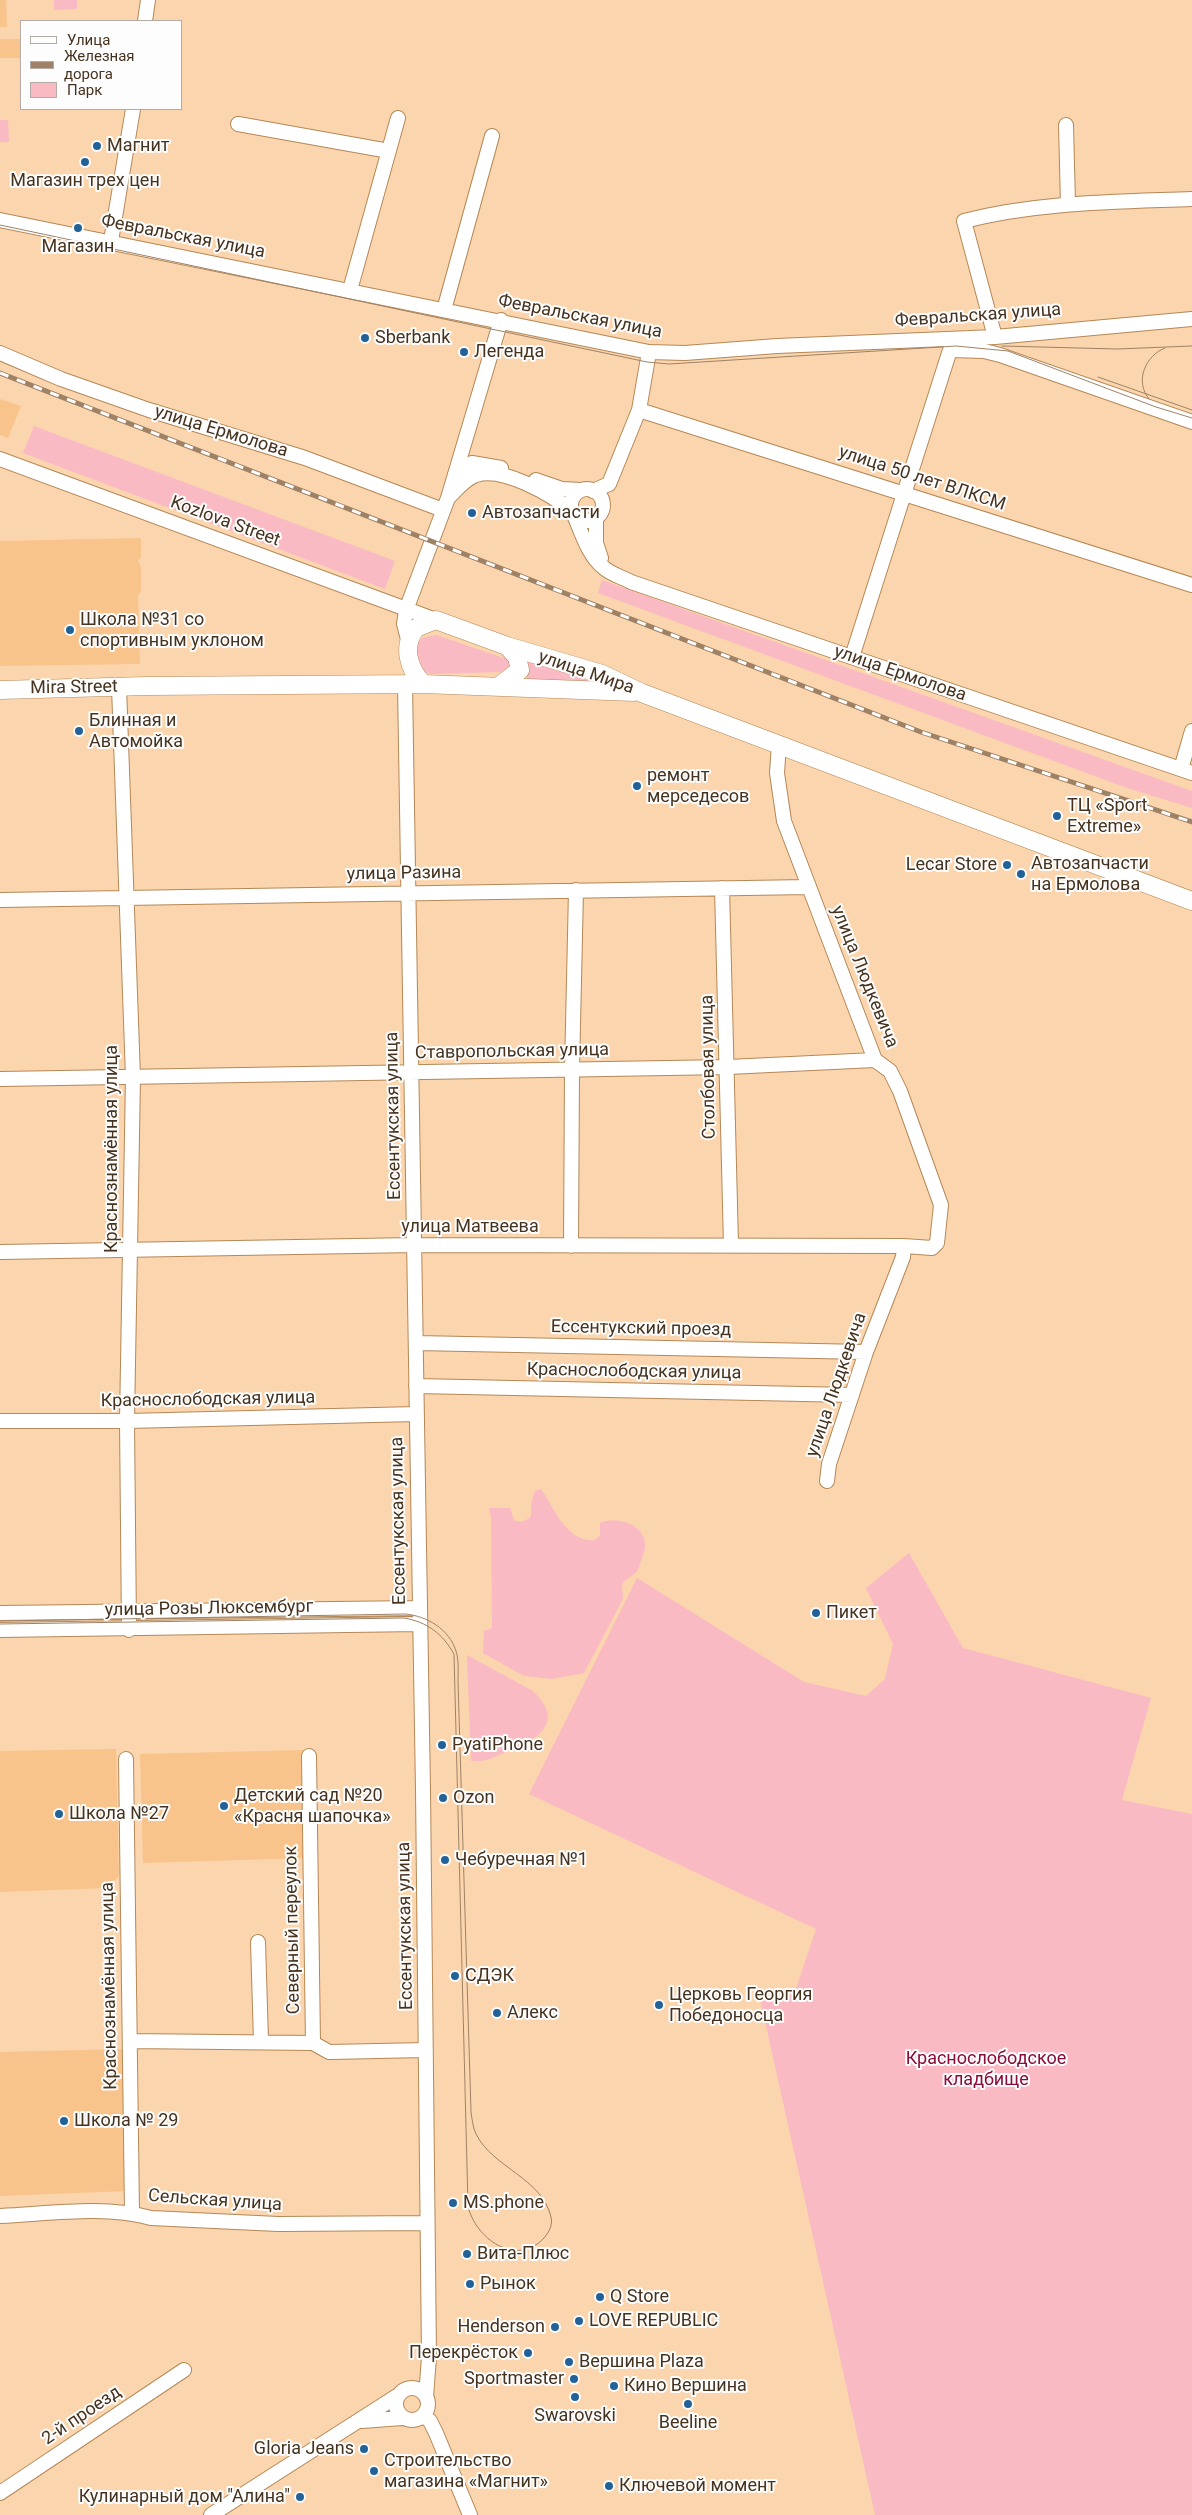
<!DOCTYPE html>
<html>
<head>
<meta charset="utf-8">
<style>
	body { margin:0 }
	#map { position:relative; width:1192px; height:2515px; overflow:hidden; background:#fbd5ad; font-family:Roboto,sans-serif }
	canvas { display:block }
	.legend { position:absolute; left:20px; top:20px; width:162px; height:90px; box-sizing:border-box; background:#fdfdfd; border:1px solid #b4aca4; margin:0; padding:6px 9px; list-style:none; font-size:15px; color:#46331f }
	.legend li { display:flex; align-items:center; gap:10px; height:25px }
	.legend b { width:25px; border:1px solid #b4aca4 }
</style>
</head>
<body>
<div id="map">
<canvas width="1192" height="2515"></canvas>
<ul class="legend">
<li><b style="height:6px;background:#fff"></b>Улица</li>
<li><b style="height:6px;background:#9f8265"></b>Железная дорога</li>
<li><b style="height:14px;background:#f9bac4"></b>Парк</li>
</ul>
</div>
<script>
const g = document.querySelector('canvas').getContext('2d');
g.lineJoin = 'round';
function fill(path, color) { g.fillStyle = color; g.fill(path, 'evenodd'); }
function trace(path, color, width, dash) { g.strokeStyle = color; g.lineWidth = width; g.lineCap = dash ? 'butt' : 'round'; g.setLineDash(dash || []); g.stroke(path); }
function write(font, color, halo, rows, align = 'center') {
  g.font = font + ' Roboto,sans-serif'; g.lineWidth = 4; g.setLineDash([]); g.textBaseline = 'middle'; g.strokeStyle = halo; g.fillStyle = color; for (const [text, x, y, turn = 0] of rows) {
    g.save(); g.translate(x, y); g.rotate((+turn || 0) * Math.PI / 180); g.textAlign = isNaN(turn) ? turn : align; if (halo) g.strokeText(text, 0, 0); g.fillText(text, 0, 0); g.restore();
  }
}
fill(new Path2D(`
	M0,0H6L7,27H0Z
	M0,39H21V58H0Z
	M0,399L21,406L8,438L0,435Z
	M141,538V557L138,560L141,567V591L138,596L140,664L0,666V541Z
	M116,1749L119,1876L107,1888L0,1892V1751Z
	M304,1750L307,1858L143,1863L140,1754Z
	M127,2049L128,2191L0,2196V2052Z`), '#f9c48c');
fill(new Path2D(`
	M54,0H77V9L54,10Z
	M0,120H8L9,142H0Z
	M34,426L395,561L385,589L23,453Z
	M602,580L1192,791V808L1127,788L598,593Z
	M436,635L507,659L511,667L503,672L432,674L424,672L413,650L422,638Z
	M522,655L617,688L527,679L529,668Z
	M541,1489C554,1508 567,1543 595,1540L600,1536V1523C616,1515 648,1525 645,1548C644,1553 640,1566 637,1571C633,1576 626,1578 622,1584L623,1599L584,1673L552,1679L524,1676L483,1653L484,1631L492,1628L491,1517L489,1508H510L514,1520C521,1523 525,1522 531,1516V1504L535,1491Z
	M909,1553L963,1648L1151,1698L1122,1800L1192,1814V2515H875L760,1999L795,1992L816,1929L529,1794L637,1578L804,1682L866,1696L885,1679L893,1644L866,1588Z
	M467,1655L533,1691C566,1723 538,1739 508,1751C496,1756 485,1763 471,1761Z`), '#f9bac4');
const minor = new Path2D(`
	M145,21L148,0
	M238,124L389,151
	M1066,125L1068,204
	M0,220L649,352L685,353L777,346L995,337L1192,319
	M111,241L133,109
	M350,290L398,118
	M444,310L492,136
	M995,337L964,221C1038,202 1115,202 1192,199
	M0,353L61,379L149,410L305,458L443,510
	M639,410L1192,585
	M0,459L436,620
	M455,474L472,463L501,468
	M536,480L562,489L581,490
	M571 505a16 16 0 1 1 32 0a16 16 0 1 1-32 0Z
	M593,491L609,484L639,410L649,352
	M449,497C457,489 465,479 476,475C503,466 552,495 572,511
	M574,515C581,531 588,555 603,567C610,574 622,577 631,582L1192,773
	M596,518V543L601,558
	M409,643L404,624L406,610L448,498L501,320
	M852,657L950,350L984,351L1000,355L1192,422
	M405,685L423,1790L429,2357L426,2397
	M119,687L133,1077L127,1421L129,1630
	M1181,769L1192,731
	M722,888L731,1245
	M0,900L808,887
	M0,1079L728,1067L875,1060
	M571,1246L572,1070L576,890
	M0,1252L415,1245L904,1246L932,1248L937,1243L941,1205L900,1091L890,1071L875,1060L784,821L777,773L779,744
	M416,1343L866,1352
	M416,1386L852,1395
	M0,1421H127L416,1414
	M827,1481L829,1464L866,1352L903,1257L904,1246
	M0,1613L419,1608
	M0,1630L419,1624
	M309,1756L313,2043
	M126,1759L132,2213
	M258,1942L261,2041
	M130,2041L313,2043L329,2052L426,2050
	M0,2216C49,2214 103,2205 151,2218L278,2224L427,2223
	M396 2404a16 16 0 1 1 32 0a16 16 0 1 1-32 0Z
	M424,2416L430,2421L436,2433L470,2515
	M362,2421L402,2418
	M0,2493L184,2370
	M211,2515L397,2396`);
const major = new Path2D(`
	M423,684C408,668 402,646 416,628L436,620L507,646L602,674L642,693L1192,901
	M499,686L520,670L517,657L507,646
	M0,690L147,686L423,684L634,692`);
trace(minor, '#b48857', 16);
trace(major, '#b48857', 19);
trace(minor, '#fff', 14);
trace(major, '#fff', 18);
trace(new Path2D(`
	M0,225L647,362L669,364L956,346L1008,351L1156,407L1192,418
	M1002,346L1117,349L1192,346
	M1098,377L1192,410
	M1149,399C1134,381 1146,355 1165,348
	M0,1621L405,1614C427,1616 449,1629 456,1651C459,1660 458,1672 458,1682L471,2112C472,2119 473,2128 476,2134C493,2168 542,2178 551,2217C553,2225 549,2232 544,2238C516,2268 475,2238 468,2206L454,1654C442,1633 427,1622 404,1618L0,1624`), '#9f8265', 1);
const rail = new Path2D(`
	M0,373L921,732L1192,822`);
trace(rail, '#9f8265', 5);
trace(rail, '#fdfdfd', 3, [9]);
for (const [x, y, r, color] of [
	[97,146,5,"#226298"],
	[85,162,5,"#226298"],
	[78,228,5,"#226298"],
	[365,338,5,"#226298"],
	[464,352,5,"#226298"],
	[472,513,5,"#226298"],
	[70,630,5,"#226298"],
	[79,731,5,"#226298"],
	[637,786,5,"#226298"],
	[1057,816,5,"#226298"],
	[1007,865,5,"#226298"],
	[1021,874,5,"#226298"],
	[816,1613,5,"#226298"],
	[442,1745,5,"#226298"],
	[443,1798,5,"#226298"],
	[224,1806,5,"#226298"],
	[59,1814,5,"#226298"],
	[445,1860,5,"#226298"],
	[455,1976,5,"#226298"],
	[659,2005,5,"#226298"],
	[497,2013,5,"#226298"],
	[64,2121,5,"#226298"],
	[453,2203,5,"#226298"],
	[467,2254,5,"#226298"],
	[470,2284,5,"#226298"],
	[600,2297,5,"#226298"],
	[579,2321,5,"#226298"],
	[555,2327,5,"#226298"],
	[528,2353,5,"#226298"],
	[569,2362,5,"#226298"],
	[574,2379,5,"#226298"],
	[614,2386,5,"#226298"],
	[575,2397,5,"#226298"],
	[688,2404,5,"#226298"],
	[364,2449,5,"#226298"],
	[374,2471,5,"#226298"],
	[609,2486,5,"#226298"],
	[300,2497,5,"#226298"]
]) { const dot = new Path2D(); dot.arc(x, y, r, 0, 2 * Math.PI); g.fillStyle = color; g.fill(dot); trace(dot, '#fdfdfd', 2); }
write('18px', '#46331f', '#fdfdfd', [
	["Магнит",107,146],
	["Магазин трех цен",85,181,"center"],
	["Магазин",78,247,"center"],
	["Sberbank",375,338],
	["Легенда",474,352],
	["Автозапчасти",482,513],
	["Школа №31 со",80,620],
	["спортивным уклоном",80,641],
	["Блинная и",89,721],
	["Автомойка",89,742],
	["ремонт",647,776],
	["мерседесов",647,797],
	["ТЦ «Sport",1067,806],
	["Extreme»",1067,827],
	["Автозапчасти",1031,864],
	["на Ермолова",1031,885],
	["Lecar Store",997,865,"right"],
	["Пикет",826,1613],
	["PyatiPhone",452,1745],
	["Детский сад №20",234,1796],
	["«Красня шапочка»",234,1817],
	["Ozon",453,1798],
	["Школа №27",69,1814],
	["Чебуречная №1",455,1860],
	["СДЭК",465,1976],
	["Церковь Георгия",669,1995],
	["Победоносца",669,2016],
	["Алекс",507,2013],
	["Школа № 29",74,2121],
	["MS.phone",463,2203],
	["Вита-Плюс",477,2254],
	["Рынок",480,2284],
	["Q Store",610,2297],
	["LOVE REPUBLIC",589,2321],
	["Henderson",545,2327,"right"],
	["Перекрёсток",518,2353,"right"],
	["Вершина Plaza",579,2362],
	["Sportmaster",564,2379,"right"],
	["Кино Вершина",624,2386],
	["Swarovski",575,2416,"center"],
	["Beeline",688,2423,"center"],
	["Gloria Jeans",354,2449,"right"],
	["Строительство",384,2461],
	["магазина «Магнит»",384,2482],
	["Ключевой момент",619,2486],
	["Кулинарный дом \"Алина\"",290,2497,"right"]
], 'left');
write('18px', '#46331f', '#fdfdfd', [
	["Февральская улица",183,237,11],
	["Февральская улица",978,316,-4],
	["Февральская улица",580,317,11],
	["улица Ермолова",221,432,17],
	["улица 50 лет ВЛКСМ",922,479,18],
	["Kozlova Street",225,522,20],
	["улица Мира",586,673,19],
	["улица Ермолова",900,674,19],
	["Mira Street",74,688,-1],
	["улица Разина",404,874,-1],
	["улица Людкевича",864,977,68],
	["Ставропольская улица",512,1052,-1],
	["Столбовая улица",709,1067,-91],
	["Ессентукская улица",394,1116,-91],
	["Краснознамённая улица",112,1149,-90],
	["улица Матвеева",470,1227],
	["Ессентукский проезд",641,1329,1],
	["Краснослободская улица",634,1372,1],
	["улица Людкевича",837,1385,-71],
	["Краснослободская улица",208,1400,-1],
	["Ессентукская улица",399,1521,-91],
	["улица Розы Люксембург",209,1609,-1],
	["Ессентукская улица",406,1926,-91],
	["Северный переулок",293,1930,-91],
	["Краснознамённая улица",110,1986,-91],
	["Сельская улица",215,2201,4],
	["2-й проезд",82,2416,-34]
]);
write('18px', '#8a0c3a', '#fdfdfd', [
	["Краснослободское",986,2059],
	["кладбище",986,2080]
]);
</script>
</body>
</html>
